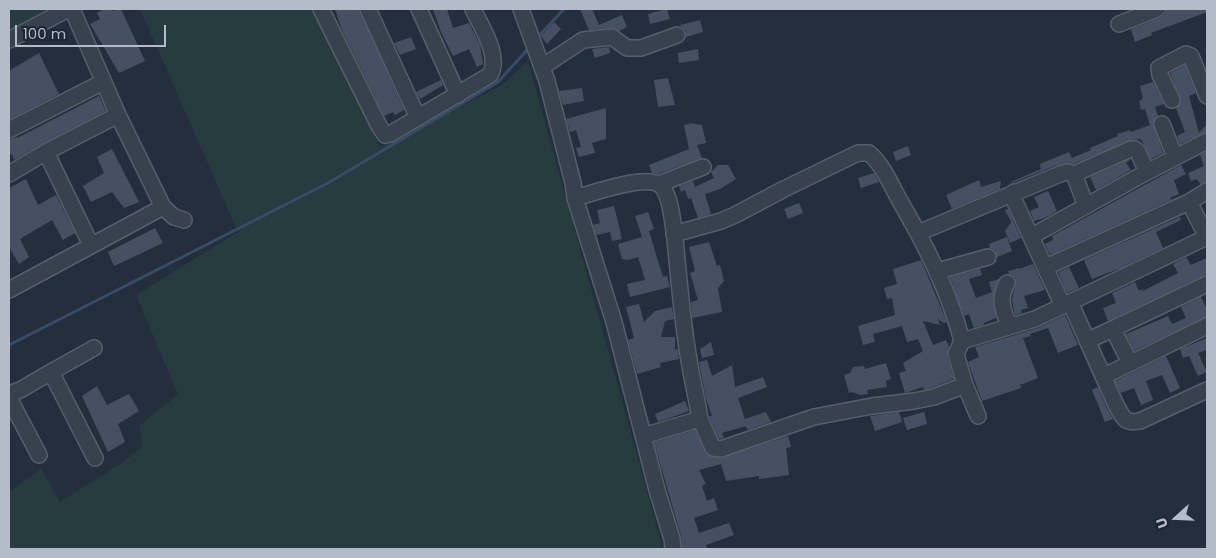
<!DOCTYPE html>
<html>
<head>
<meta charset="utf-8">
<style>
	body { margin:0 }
	#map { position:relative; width:1216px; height:558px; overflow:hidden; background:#242f3e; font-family:Poppins,sans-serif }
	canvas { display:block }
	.frame { position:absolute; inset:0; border:10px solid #b4bcc9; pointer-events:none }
	.north { position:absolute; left:1151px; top:493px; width:50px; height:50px; -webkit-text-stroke:4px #1d2633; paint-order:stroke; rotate:250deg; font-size:14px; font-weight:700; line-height:20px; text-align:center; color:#b4bcc9 }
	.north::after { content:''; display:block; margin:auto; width:18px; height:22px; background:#b4bcc9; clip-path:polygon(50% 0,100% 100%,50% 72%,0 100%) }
	.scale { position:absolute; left:15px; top:25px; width:151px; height:22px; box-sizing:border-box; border:2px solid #b4bcc9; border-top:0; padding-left:6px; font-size:15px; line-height:18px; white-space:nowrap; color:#b4bcc9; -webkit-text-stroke:4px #1d2633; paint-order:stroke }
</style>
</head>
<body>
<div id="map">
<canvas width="1216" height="558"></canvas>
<div class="frame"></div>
<div class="north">U</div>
<div class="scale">100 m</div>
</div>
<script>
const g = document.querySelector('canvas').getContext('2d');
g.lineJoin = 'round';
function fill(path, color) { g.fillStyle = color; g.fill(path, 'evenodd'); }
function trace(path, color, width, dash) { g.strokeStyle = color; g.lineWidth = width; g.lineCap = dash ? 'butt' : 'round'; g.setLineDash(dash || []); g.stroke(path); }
fill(new Path2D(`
	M9,9H60L9,35Z
	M140,9H314L380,147L502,85L528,61L663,549H9V492L41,469L60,502L123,462L143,446L139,426L178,394L136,295L238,232Z`), '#263c3f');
trace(new Path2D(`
	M536,39L564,9
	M9,345L328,183L498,82L529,48`), '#394c67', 3);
fill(new Path2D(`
	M104,9H111L112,11L121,9L145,61L119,73L90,24L100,19L97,13Z
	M335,9H359L404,110L395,115L393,112L384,116L342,30Z
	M433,9H447L453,28L469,23L480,45L483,64L477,67L469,49L453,56L441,32Z
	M580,9H592L599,25L622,15L627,27L619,31L611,28L589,30Z
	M667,9L670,19L650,24L648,14Z
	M1166,9H1207V12L1151,33L1152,35L1135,42L1131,29L1161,17L1165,14Z
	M700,20L703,32L686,37V31L680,25Z
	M554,22L561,29L547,44L541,36Z
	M411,37L416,49L400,55L394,43Z
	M609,47L610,53L595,58L592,49Z
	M698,49L699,60L679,63L678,53Z
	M39,53L59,94L9,120V71Z
	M1185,65L1196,93L1189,96L1199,133L1207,124V132L1180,144L1177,136L1185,132L1176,108L1181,100L1170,73Z
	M668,78L675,105L658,107L654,80Z
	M441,80L443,85L420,99L416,92Z
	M1153,82L1164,104L1155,107L1158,116L1153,123L1163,153L1151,159L1141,139L1131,140L1073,164L1065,163L1057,165L1012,183L1011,182L1041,169L1040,164L1069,152L1072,158L1091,150L1090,148L1118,136L1117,134L1130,130L1131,132L1150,125L1145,109L1141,110L1139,102L1143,98L1140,86Z
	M582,88L584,101L563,105L559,91Z
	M99,96L106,111L42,144L14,160L12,154L9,155V140L17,137V138Z
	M606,108V139L592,143L595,153L579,157L576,148L581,147L576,130L570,132L566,119Z
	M689,123L702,125L706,143L697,145L702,158L658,174L652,173L649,165L689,149L684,125L689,124L691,130Z
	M908,146L911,155L896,161L893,152Z
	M112,149L139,202L124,208L112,192L91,202L83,186L104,173L97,157Z
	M1207,151V182L1200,184L1197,179L1191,181L1188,173L1204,166L1200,155Z
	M1131,159L1126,163L1131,170L1096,190L1090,177Z
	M718,165H728L736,179L720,189L705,194L711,214L698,218L691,198L688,199L685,190L681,192L679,186L693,181L695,187L714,178L711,172Z
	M1181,165L1186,174L1174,180L1179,194L1170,198L1171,200L1050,255L1045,244L1053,240L1052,236Z
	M874,173L879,182L861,188L858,178Z
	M26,179L38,205L56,195L75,233L63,240L52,220L20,239L29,257L19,264L9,247V188Z
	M979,180L981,187L1001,181L1000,189L952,209L946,195Z
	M1048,191L1057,211L1045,218L1034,221L1030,211L1039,207L1034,197Z
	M799,203L803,213L788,219L784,209Z
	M614,206L622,239L612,241L610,232L596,235L593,225L600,223L597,210Z
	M1008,209L1021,238L1010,243L1005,231L1011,222L1005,210Z
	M648,212L654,229L649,231L663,277L667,276L670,287L630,297L627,284L645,280L638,257L628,260L622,259L618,244L642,237L635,216Z
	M1180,217L1181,220L1156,232L1163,248L1121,268L1092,279L1084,260Z
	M155,228L163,243L114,266L108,252Z
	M1007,237L1012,251L997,257L995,251L990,248L989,244Z
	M709,242L717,266L720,265L724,281L718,288L722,312L692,318L691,302L698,300L690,273L695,271L689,247Z
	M1186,257L1191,265L1207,258V274L1108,321L1103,308L1116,303L1112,293L1135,282L1139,291L1142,289L1143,291L1178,273L1173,264Z
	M921,260L947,322L944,323L938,319L940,325L923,321L933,345L946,340L949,346L947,357L954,379L931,388L924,390L923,387L905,393L899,373L906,371L903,363L923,351L918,339L907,342L902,326L873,334L875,342L863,345L858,326L895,315L892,298L887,299L884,288L897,284L893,269Z
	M1033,264L1045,290L1024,296L1028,308L1021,310L1022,313L1015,315L1012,300L1016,282L1014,277L1009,274L1008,271L1019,268V269Z
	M1069,267L1079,288L1067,293L1058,272Z
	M980,269L982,275L969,279L976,298L992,292L989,282L999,279L993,299L996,318L984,323V325L974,328L969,314L964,316L950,277Z
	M1201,297L1207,310V317L1134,351L1126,334L1168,316L1172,324L1186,318L1181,307Z
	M639,304L644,322L655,311L672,307L674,319L665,321L661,337H675V350L678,349L679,359L660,363L661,367L637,374L628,340L634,338L626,307Z
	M1065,315L1078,345L1058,353L1048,328L1030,334L1031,336L1023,338L1038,378L1020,385L1021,388L982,401L968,362L979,357L975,347L1038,328Z
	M1207,338V350L1198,353L1207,372L1198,376L1189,356L1183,358L1180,349Z
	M711,342L714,355L702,358L700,349Z
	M1166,356L1180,388L1170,393L1162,375L1146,381L1153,400L1141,405L1134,388L1121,393L1115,381Z
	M707,360L712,376L732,365L735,387L763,377L767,387L738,398L745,419L766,412L771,422L747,430L746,426L722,433L724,438L719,439L709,416H712L706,399L699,362Z
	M886,363L891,379L886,381L887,387L867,390L868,394L861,395L852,392L849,393L844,375L850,373L853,367L864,366L865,369Z
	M97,386L107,405L129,394L139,411L118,424L125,442L108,452L82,396Z
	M1098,387L1107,409L1113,419L1105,422L1092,390Z
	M685,401L689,411L658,422L655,414Z
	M899,412L902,422L875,431L870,416Z
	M924,412L927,424L907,430L903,418Z
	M695,430L707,455L720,458L788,436L791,447L786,448L789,475L759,479V476L726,481L721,464L699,470L706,484L702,486L707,501L714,498L718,510L694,518L699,533L729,523L734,535L706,545L707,549H682L681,536L654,442Z`), '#455162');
const minor = new Path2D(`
	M321,9L378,124L385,135L390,134L490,75C501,55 481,27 473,9
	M368,9L418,118
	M419,9L458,95
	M521,9L547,81L573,183L575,198L614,322L657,490L672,539L673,549
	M1119,24L1157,9
	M9,40L68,9
	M542,67L583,40L612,37L627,48H641L677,35
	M1172,100L1160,75L1159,68L1186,54L1191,56L1207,96
	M1162,124L1175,157
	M9,130L103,82
	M46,152L118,115
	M9,174L46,152L91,245
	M1074,174L1086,206
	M659,184L703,167
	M1014,192V200L1063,306
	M575,198C594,193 645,174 660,185C671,193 673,225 675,239C679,279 682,320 689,360C692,380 697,399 700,419L643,436
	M1189,202L1207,237
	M163,207L174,217L184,220
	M918,233L1060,174L1067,172L1074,174L1131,149H1135L1138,152L1147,172
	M674,234L721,221L735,215L784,189L858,153H869C883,165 891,185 900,201C926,246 949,291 962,341
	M1032,236L1147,172L1207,141
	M1046,267L1189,202L1207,191
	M938,271L988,257
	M1007,283C998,300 1003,309 1009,326
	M9,290L163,207L118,115L72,9
	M1070,302L1116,405C1123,417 1124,424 1140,421L1207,390
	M1113,329L1130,363
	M1087,341L1207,284
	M51,372L94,348
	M1104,376L1207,326
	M965,385L978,416
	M9,394L20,390L51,372L95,458
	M9,398L39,455
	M700,419L713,448L721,449L814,417L872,406L914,401L934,397L965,385L956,354L962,341L1035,319L1207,237`);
trace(minor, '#565f6c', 18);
trace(minor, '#38414e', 15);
</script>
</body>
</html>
